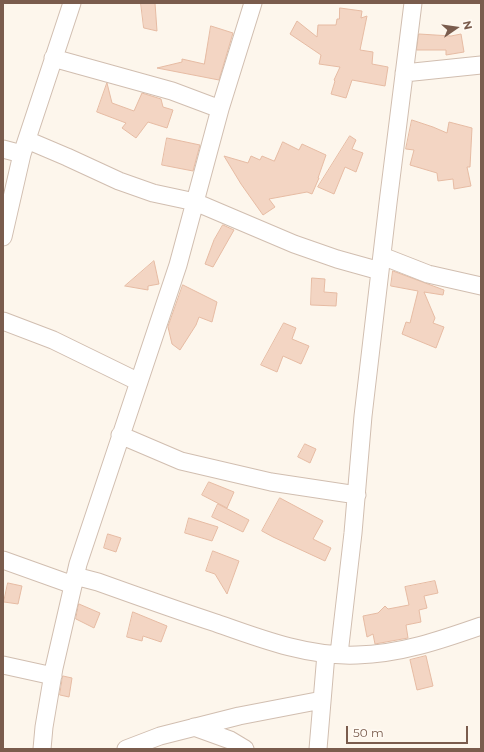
<!DOCTYPE html>
<html>
<head>
<meta charset="utf-8">
<style>
	body { margin:0 }
	#map { position:relative; width:484px; height:752px; overflow:hidden; background:#fdf6ec; font-family:Montserrat,sans-serif }
	canvas { display:block }
	.frame { position:absolute; inset:0; border:4px solid #7a5c4d; pointer-events:none }
	.north { position:absolute; left:436px; top:8px; width:40px; height:40px; -webkit-text-stroke:3px #fffaf3; paint-order:stroke; rotate:77deg; font-size:11px; font-weight:700; line-height:16px; text-align:center; color:#7a5c4d }
	.north::after { content:''; display:block; margin:auto; width:14px; height:18px; background:#7a5c4d; clip-path:polygon(50% 0,100% 100%,50% 72%,0 100%) }
	.scale { position:absolute; left:346px; top:726px; width:122px; height:18px; box-sizing:border-box; border:2px solid #7a5c4d; border-top:0; padding-left:5px; font-size:12px; line-height:14px; white-space:nowrap; color:#7a5c4d; -webkit-text-stroke:3px #fffaf3; paint-order:stroke }
</style>
</head>
<body>
<div id="map">
<canvas width="484" height="752"></canvas>
<div class="frame"></div>
<div class="north">N</div>
<div class="scale">50 m</div>
</div>
<script>
const g = document.querySelector('canvas').getContext('2d');
g.lineJoin = 'round';
function fill(path, color) { g.fillStyle = color; g.fill(path, 'evenodd'); }
function trace(path, color, width, dash) { g.strokeStyle = color; g.lineWidth = width; g.lineCap = dash ? 'butt' : 'round'; g.setLineDash(dash || []); g.stroke(path); }
const building = new Path2D(`
	M141,3H155L157,31L144,28Z
	M340,8L362,11L361,18L367,16L360,50L373,52L372,64L388,67L385,86L352,80L346,98L331,94L335,81L334,80L340,67L319,64L321,55L290,34L297,21L317,37L318,25H336L337,19H339Z
	M211,26L233,33L219,80L157,68L182,62V59L204,64Z
	M419,34L451,36L461,34L464,52L446,55V50H417Z
	M107,83L112,103L134,111L142,93L161,99L163,107L173,110L167,128L148,122L136,138L122,128L126,123L97,112Z
	M412,120L433,127L447,133L449,122L472,128L470,167H467L471,186L454,189L453,179L438,181L437,173L410,165L414,150L406,149Z
	M350,136L356,140L352,149L363,153L356,172L345,167L334,194L318,187Z
	M167,138L200,145L193,171L162,165Z
	M283,142L299,150L302,144L326,155L318,178H319L312,194L307,192L269,199L275,207L263,215L241,184L224,156L248,163L251,156L260,160L262,156L274,161Z
	M223,225L234,230L213,267L205,264L214,240Z
	M154,261L159,284L148,286V290L125,286Z
	M393,271L444,290L443,295L424,292L435,318L433,323L444,327L436,348L402,334L406,322L410,323L418,291L391,286Z
	M312,278L325,279L324,292L337,293L336,306L311,305Z
	M183,285L217,302L212,322L199,317L196,325L180,350L172,344L168,327Z
	M284,323L296,328L292,339L309,346L301,364L283,356L277,372L261,365Z
	M305,444L316,449L310,463L298,457Z
	M209,482L234,492L227,508L202,495Z
	M280,498L323,521L313,539L331,548L325,561L273,537L262,531Z
	M218,504L249,520L243,532L212,517Z
	M189,518L218,527L212,541L185,533Z
	M108,534L121,538L116,552L104,548Z
	M213,551L239,561L227,594L215,574L206,571Z
	M435,581L438,593L424,596L427,608L419,610L421,622L406,625L408,638L375,644L373,634L367,637L363,616L378,613L385,606L388,609L409,605L405,587Z
	M8,583L22,586L18,604L4,602Z
	M79,604L100,613L94,628L76,619Z
	M133,612L167,626L161,642L143,636L142,641L127,637Z
	M426,656L433,686L417,690L410,660Z
	M63,676L72,678L69,697L60,695Z`);
fill(building, '#f3d5c3');
trace(building, '#e6bba3', 1);
const minor = new Path2D(`
	M53,58L172,91L220,109
	M404,73L481,65
	M27,140L67,157L119,181L153,193L195,202L294,244L337,259L380,271
	M3,149L22,154
	M3,237L22,154L72,3
	M382,256L428,274L481,286
	M3,321L53,340L139,382
	M120,435L181,461L271,482L357,495
	M3,560L73,585
	M75,576L98,582C137,596 176,610 216,623C261,639 308,657 357,655C400,654 441,640 481,626
	M339,654L353,533L363,416L388,203L413,3
	M3,665L53,676
	M194,727L230,740L245,749
	M42,749L44,727L54,668L78,564L178,265L220,109L253,3
	M126,749L160,736L239,716L322,700
	M318,749L326,654`);
trace(minor, '#d1beb0', 19);
trace(minor, '#fff', 17);
</script>
</body>
</html>
